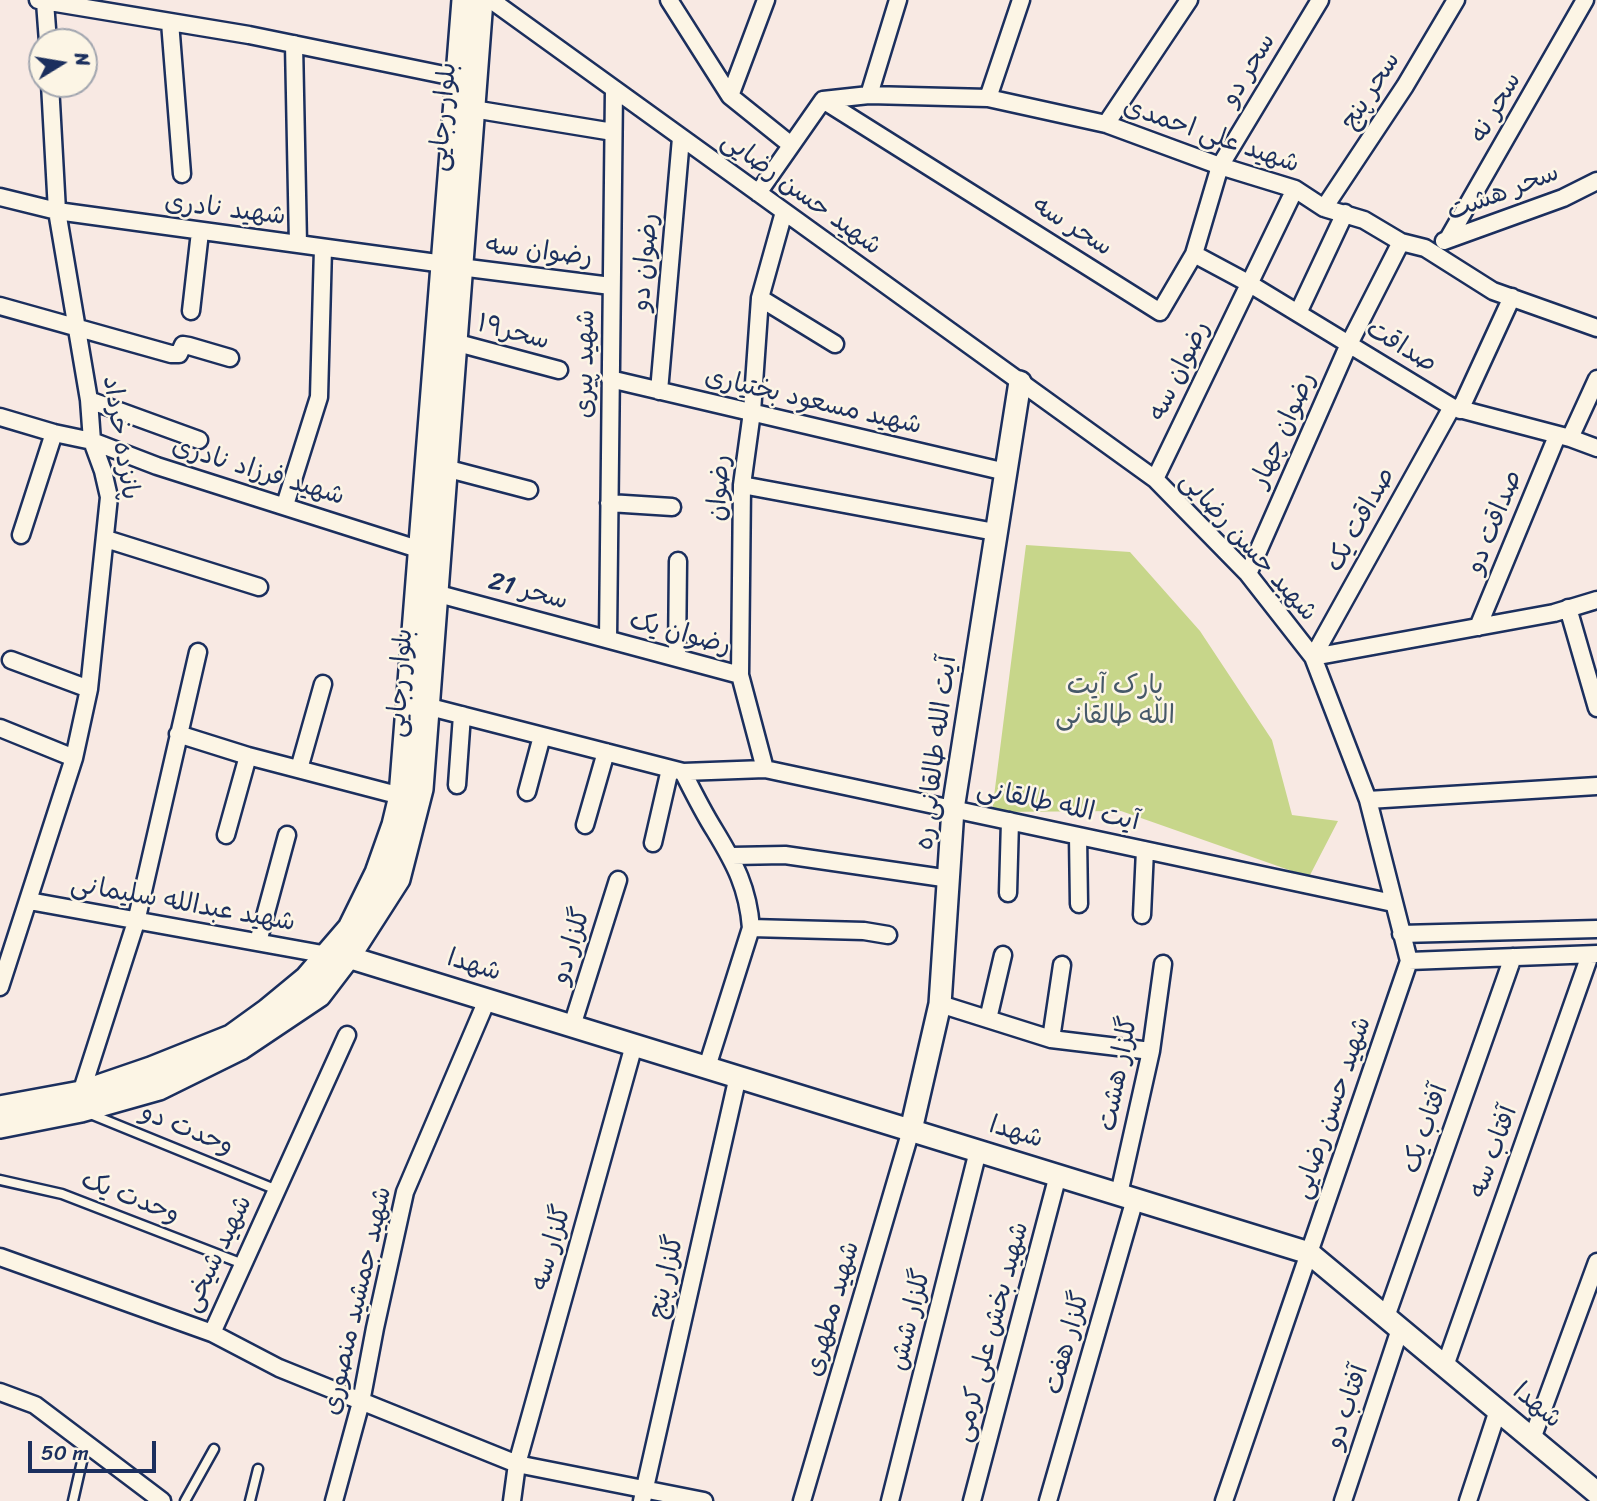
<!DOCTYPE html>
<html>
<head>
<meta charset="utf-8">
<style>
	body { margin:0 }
	#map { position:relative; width:1597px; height:1501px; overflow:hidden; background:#f8e9e3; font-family:Sriracha,sans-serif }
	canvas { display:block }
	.north { position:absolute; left:28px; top:28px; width:70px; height:70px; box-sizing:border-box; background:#fcf5e5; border:2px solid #a2a6af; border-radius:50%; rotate:79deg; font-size:19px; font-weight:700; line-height:28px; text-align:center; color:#1b2f5e }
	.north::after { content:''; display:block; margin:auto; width:24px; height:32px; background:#1b2f5e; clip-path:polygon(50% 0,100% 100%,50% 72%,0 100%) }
	.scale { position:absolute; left:28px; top:1441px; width:128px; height:32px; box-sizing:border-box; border:4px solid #1b2f5e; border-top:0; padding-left:9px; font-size:21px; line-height:24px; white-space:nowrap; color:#1b2f5e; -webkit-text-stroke:5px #fcf5e5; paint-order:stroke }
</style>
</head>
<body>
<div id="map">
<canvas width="1597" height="1501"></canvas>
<div class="north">N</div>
<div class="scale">50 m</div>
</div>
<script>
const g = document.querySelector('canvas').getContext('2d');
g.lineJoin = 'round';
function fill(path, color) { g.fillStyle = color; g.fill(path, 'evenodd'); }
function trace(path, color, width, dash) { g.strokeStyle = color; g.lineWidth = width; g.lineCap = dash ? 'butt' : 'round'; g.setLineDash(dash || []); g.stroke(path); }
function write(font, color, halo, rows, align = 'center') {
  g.font = font + ' Sriracha,"Playpen Sans Arabic",sans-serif'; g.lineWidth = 5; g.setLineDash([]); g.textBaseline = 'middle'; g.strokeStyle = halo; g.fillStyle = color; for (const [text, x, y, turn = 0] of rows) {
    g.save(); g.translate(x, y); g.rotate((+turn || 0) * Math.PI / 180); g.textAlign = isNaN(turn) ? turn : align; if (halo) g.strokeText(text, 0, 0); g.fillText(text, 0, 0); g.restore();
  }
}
fill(new Path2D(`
	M1026,545L1130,552L1200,631L1272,740L1292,815L1338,821L1309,877L1121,811L992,812Z`), '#c7d68a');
const service = new Path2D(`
	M88,1113L277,1190
	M0,1180L62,1194L243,1264
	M73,1501L86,1444
	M185,1501L214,1449
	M250,1501L258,1469`);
const minor = new Path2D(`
	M38,0L249,35L459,78
	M491,0L1155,479L1248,574L1313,657L1368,800L1409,961L1224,1501
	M669,0L730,96L791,145
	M45,2L48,42
	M170,22L182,174
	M294,44L298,244
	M869,95L898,0
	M730,96L766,0
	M988,98L1021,0
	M823,100L869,95L988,98L1106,124L1220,166L1295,189L1324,208L1364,220L1401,242L1425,248L1493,291L1597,328
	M823,100L1160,312L1194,254L1220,166L1320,0
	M473,109L613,132
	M1106,124L1189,0
	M758,193L823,100
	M0,197L57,211L444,264
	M1324,208L1405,86L1456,0
	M1448,239L1585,0
	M1444,241L1563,198L1597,181
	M1194,254L1250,284L1452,407L1570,438L1597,448
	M460,267L611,286
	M760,298L835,344
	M0,306L171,354H179L183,345L189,346L230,358
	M191,311L200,232
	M1298,313L1345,213
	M454,342L559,370
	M610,379L1006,472
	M659,391L681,138
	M89,400L199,440
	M1460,410L1512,297
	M0,417L54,433L92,441L157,466L421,550
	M1570,438L1597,379
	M445,468L529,490
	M1155,479L1295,189
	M742,485L995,532
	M609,503L672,507
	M285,505L319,397L323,248
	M21,535L54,433
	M106,539L259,587
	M1248,574L1349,344L1401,242
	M435,593L740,675
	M1568,608L1597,708
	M1478,627L1557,436
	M608,639L614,89
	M1313,657L1554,613L1597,600
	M1313,657L1452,407
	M677,658L678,561
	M11,660L89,689
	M426,706L683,772L765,769L1393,903
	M0,728L74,758
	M178,734L248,756L401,796
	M299,769L323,684
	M765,769L740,675L742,485L752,412L760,298L784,212
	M683,772C693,792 703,812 715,831C735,864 748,888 751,928L707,1067
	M457,785L462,715
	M527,792L542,736
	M1368,800L1597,786
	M585,825L606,752
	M226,835L248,756
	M1078,836L1079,904
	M653,843L670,769
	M732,856L785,855L950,879
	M1008,893L1010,821
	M29,901L328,955
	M1142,915L1145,850
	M751,928L864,931L888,935
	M1401,934L1597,929
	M258,942L287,835
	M1409,961L1597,954
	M0,987L74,758L89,689L109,497L103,471L92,441L89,400L57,211L50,84
	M940,1004L1051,1039L1151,1051
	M988,1019L1003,955
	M572,1026L618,880
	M1051,1039L1062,965
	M81,1093L136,922L198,652
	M1119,1194L1151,1051L1163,964
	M0,1257L212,1333L279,1368L517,1464L704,1501
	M1386,1317L1513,957
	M212,1333L347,1035
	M1445,1366L1590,955
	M0,1392L35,1405L162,1501
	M1532,1439L1597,1262
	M334,1501L361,1402L375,1328L405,1192L487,1000
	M512,1501L517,1464L634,1045
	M642,1501L738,1076
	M802,1501L911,1130
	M890,1501L978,1151
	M972,1501L1058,1175
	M1048,1501L1135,1199
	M1343,1501L1400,1329
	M1468,1501L1498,1410`);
const tertiary = new Path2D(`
	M348,957L1309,1253L1597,1493
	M911,1130L940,1004L953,809L1020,382`);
const secondary = new Path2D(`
	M0,1108L81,1093L151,1069L231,1037L267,1011L307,978L350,928L377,873L394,825L401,796L464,0
	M0,1126L81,1110L159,1088L240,1048L319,995L348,957L398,879L421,789L481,0`);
trace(service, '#1b2f5e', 13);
trace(minor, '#1b2f5e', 21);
trace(tertiary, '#1b2f5e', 26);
trace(secondary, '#1b2f5e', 28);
trace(service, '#fcf5e5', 8);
trace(minor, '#fcf5e5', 16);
trace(tertiary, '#fcf5e5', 21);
trace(secondary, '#fcf5e5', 23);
write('26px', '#1b2f5e', '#fcf5e5', [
	["سحر دو",1249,70,-59],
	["سحر پنج",1371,91,-57],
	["سحر نه",1496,108,-60],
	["بلوار رجایی",444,117,-85],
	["شهید علی احمدی",1211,136,19],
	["سحر هشت",1503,193,-21],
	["شهید حسن رضایی",801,194,36],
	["شهید نادری",225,210,7],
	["سحر سه",1072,227,32],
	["رضوان سه",539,252,7],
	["رضوان دو",646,262,-85],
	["سحر۱۹",513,333,15],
	["صداقت",1401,347,31],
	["شهید پیری",586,364,-89],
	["رضوان سه",1180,371,-64],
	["شهید مسعود بختیاری",813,402,13],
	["رضوان چهار",1284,430,-66],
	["پانزده خرداد",120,438,81],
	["شهید فرزاد نادری",258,472,17],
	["رضوان",720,488,-86],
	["صداقت یک",1361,520,-61],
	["صداقت دو",1495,522,-68],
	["شهید حسن رضایی",1248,547,48],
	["سحر 21",528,592,15],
	["رضوان یک",680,634,15],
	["بلوار رجایی",401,683,-86],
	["آیت الله طالقانی ره",937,753,-83],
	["آیت الله طالقانی",1058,806,12],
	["شهید عبدالله سلیمانی",183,904,10],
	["گلزار دو",572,946,-73],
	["شهدا",474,966,17],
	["گلزار هشت",1119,1074,-79],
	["شهید حسن رضایی",1333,1108,-71],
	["آفتاب یک",1426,1129,-71],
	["وحدت دو",187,1130,22],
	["شهدا",1016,1133,17],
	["آفتاب سه",1494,1152,-70],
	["وحدت یک",130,1198,21],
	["گلزار سه",552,1248,-74],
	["شهید شیخی",218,1254,-64],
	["گلزار پنج",667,1277,-77],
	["شهید جمشید منصوری",358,1301,-77],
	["شهید مطهری",833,1309,-74],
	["گلزار شش",911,1320,-76],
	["شهید بخش علی کرمی",992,1332,-75],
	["گلزار هفت",1068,1343,-74],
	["شهدا",1537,1406,40],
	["آفتاب دو",1348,1407,-72]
]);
write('26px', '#465969', '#fcf5e5', [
	["پارک آیت",1115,686],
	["الله طالقانی",1115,716]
]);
</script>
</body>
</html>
